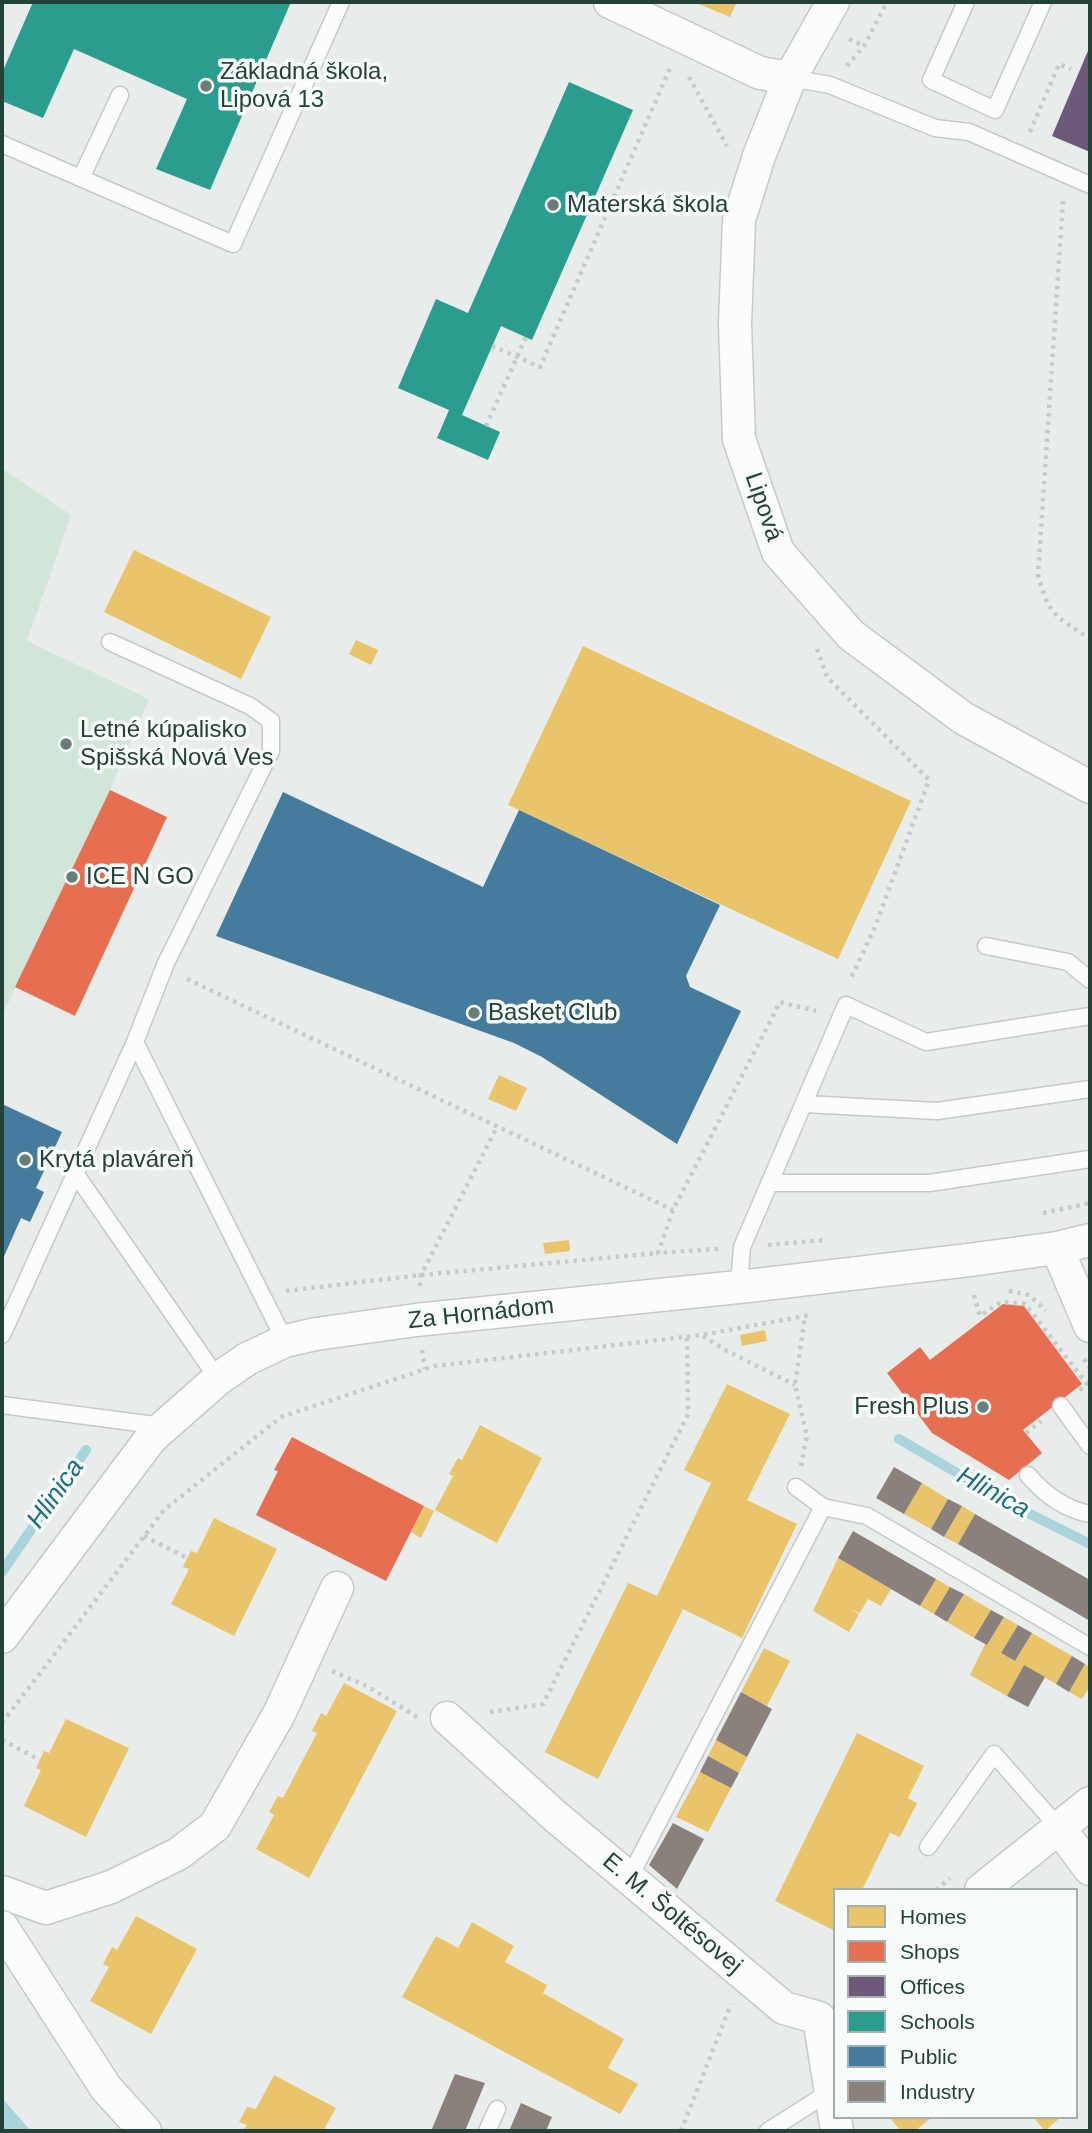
<!DOCTYPE html>
<html>
<head>
<meta charset="utf-8">
<style>
	body { margin:0 }
	#map { position:relative; width:1092px; height:2133px; overflow:hidden; background:#e8edeb; font-family:Arial,sans-serif }
	canvas { display:block }
	.frame { position:absolute; inset:0; border:4px solid #24423a; pointer-events:none }
	.legend { position:absolute; left:833px; top:1888px; width:245px; height:231px; box-sizing:border-box; background:#f7fbf9; border:2px solid #a3b1ad; margin:0; padding:9px 12px; list-style:none; font-size:21px; color:#24423a }
	.legend li { display:flex; align-items:center; gap:14px; height:35px }
	.legend b { width:35px; border:2px solid #a3b1ad }
</style>
</head>
<body>
<div id="map">
<canvas width="1092" height="2133"></canvas>
<div class="frame"></div>
<ul class="legend">
<li><b style="height:19px;background:#e9c46a"></b>Homes</li>
<li><b style="height:19px;background:#e76f51"></b>Shops</li>
<li><b style="height:19px;background:#6d597a"></b>Offices</li>
<li><b style="height:19px;background:#2a9d8f"></b>Schools</li>
<li><b style="height:19px;background:#457b9d"></b>Public</li>
<li><b style="height:19px;background:#8a817c"></b>Industry</li>
</ul>
</div>
<script>
const g = document.querySelector('canvas').getContext('2d');
g.lineJoin = 'round';
function fill(path, color) { g.fillStyle = color; g.fill(path, 'evenodd'); }
function trace(path, color, width, dash) { g.strokeStyle = color; g.lineWidth = width; g.lineCap = dash ? 'butt' : 'round'; g.setLineDash(dash || []); g.stroke(path); }
function write(font, color, halo, rows, align = 'center') {
  g.font = font + ' Arial,sans-serif'; g.lineWidth = 7; g.setLineDash([]); g.textBaseline = 'middle'; g.strokeStyle = halo; g.fillStyle = color; for (const [text, x, y, turn = 0] of rows) {
    g.save(); g.translate(x, y); g.rotate((+turn || 0) * Math.PI / 180); g.textAlign = isNaN(turn) ? turn : align; if (halo) g.strokeText(text, 0, 0); g.fillText(text, 0, 0); g.restore();
  }
}
fill(new Path2D(`
	M2,468L71,515L27,641L149,699L110,790L2,1016Z`), '#d1e6d8');
fill(new Path2D(`
	M2,2098L31,2131H2Z`), '#a9d4db');
fill(new Path2D(`
	M694,2H737L730,17Z
	M134,550L271,617L241,679L104,612Z
	M356,640L378,650L371,665L349,654Z
	M583,646L911,801L838,959L508,805Z
	M499,1075L527,1088L516,1111L488,1099Z
	M569,1240L570,1251L545,1254L543,1243Z
	M765,1330L767,1341L742,1346L740,1335Z
	M727,1384L790,1414L747,1500L797,1524L742,1638L683,1609L598,1779L545,1752L628,1583L657,1596L711,1483L684,1470Z
	M480,1425L542,1458L497,1543L435,1510L453,1476L449,1474L458,1458L462,1460Z
	M922,1483L948,1499L931,1529L904,1514Z
	M424,1506L434,1511L421,1538L411,1532Z
	M962,1506L975,1514L958,1544L944,1537Z
	M214,1518L277,1549L234,1636L171,1604L189,1569L183,1567L187,1558L191,1551L197,1553Z
	M838,1558L891,1589L881,1606L868,1599L860,1613L851,1609L859,1614L849,1632L813,1611Z
	M936,1579L950,1587L934,1614L920,1606Z
	M964,1594L991,1610L974,1638L947,1622Z
	M1004,1617L1018,1625L1001,1653L1015,1661L1032,1633L1072,1656L1056,1684L1024,1665L1007,1696L970,1675L985,1644L987,1645Z
	M764,1648L790,1661L767,1706L741,1692Z
	M1085,1664L1090,1667V1686L1082,1699L1069,1692Z
	M344,1683L397,1711L309,1878L256,1849L274,1815L269,1812L278,1796L283,1798L317,1733L312,1731L321,1713L326,1716Z
	M66,1719L129,1748L86,1837L24,1806L41,1770L36,1768L44,1751L49,1753Z
	M857,1733L924,1766L908,1798L917,1803L900,1837L890,1833L862,1890H835V1931L775,1901Z
	M716,1740L747,1757L739,1773L708,1756Z
	M700,1772L731,1788L708,1832L676,1817Z
	M136,1916L197,1949L151,2034L90,2001L109,1967L103,1964L112,1947L117,1950Z
	M472,1922L514,1946L505,1962L547,1985L543,1993L624,2039L608,2068L638,2084L620,2114L402,1997L436,1936L458,1948Z
	M274,2075L336,2108L323,2131H243L247,2125L239,2122L247,2107L256,2109Z
	M889,2117H932L915,2131H901Z
	M1033,2117H1061L1045,2131Z`), '#e9c46a');
fill(new Path2D(`
	M110,790L167,817L75,1016L15,987Z
	M1003,1304L1024,1306L1082,1384L1023,1430L1042,1453L1009,1480L932,1433L887,1373L920,1347L930,1360Z
	M292,1437L424,1506L386,1581L256,1515L278,1471L274,1470Z`), '#e76f51');
fill(new Path2D(`
	M1090,46V152L1052,136Z`), '#6d597a');
fill(new Path2D(`
	M33,2H291L210,190L156,169L187,99L74,49L43,118L2,101V73Z
	M569,82L633,110L532,340L501,326L462,415L500,432L488,460L437,438L449,410L398,388L436,299L468,313Z`), '#2a9d8f');
fill(new Path2D(`
	M283,792L483,887L519,810L720,905L686,976L690,987L741,1011L677,1144L542,1057L514,1043L216,936Z
	M2,1104L62,1132L36,1188L44,1192L30,1222L21,1218L2,1261Z`), '#457b9d');
fill(new Path2D(`
	M894,1467L922,1483L904,1514L876,1498Z
	M948,1499L962,1506L944,1537L931,1529Z
	M975,1514L1090,1580V1621L958,1544Z
	M853,1531L936,1579L920,1606L838,1558Z
	M950,1587L964,1594L947,1622L934,1614Z
	M991,1610L1004,1617L987,1645L974,1638Z
	M1018,1625L1032,1633L1015,1661L1001,1653Z
	M1072,1656L1085,1664L1069,1692L1056,1684Z
	M1024,1665L1045,1677L1028,1707L1007,1696Z
	M741,1692L772,1709L747,1757L716,1740Z
	M708,1756L739,1773L731,1788L700,1772Z
	M673,1823L704,1839L677,1889L649,1865Z
	M455,2074L485,2083L465,2131H431Z
	M521,2103L552,2117L546,2131H509Z`), '#8a817c');
trace(new Path2D(`
	M899,1439L1012,1505L1090,1544
	M2,1572L86,1450`), '#a9d4db', 10);
const lane = new Path2D(`
	M966,2L931,80L995,110L1043,2
	M790,78L830,85L935,128L969,132L1090,185
	M2,144L233,244L341,2
	M81,178L120,95
	M110,642L250,706L271,721V751L166,963L135,1042L285,1341
	M986,946L1068,962L1090,980
	M805,1104L937,1111L1090,1089
	M75,1173L218,1379
	M771,1183H929L1090,1159
	M739,1287L742,1247L846,1005L926,1042L1090,1016
	M2,1335L135,1042
	M2,1405L162,1426
	M1061,1406L1090,1446
	M1028,1475C1045,1495 1064,1509 1090,1514
	M823,1507L867,1516L1090,1647
	M928,1847L994,1754L1059,1828
	M629,1878L823,1507L796,1487
	M487,2131L497,2109
	M768,2131L831,2091`);
const street = new Path2D(`
	M610,2L760,73L790,78
	M833,2L790,78L759,156L739,220L735,324L739,439L778,552L851,635L963,718L1090,787
	M1057,1248L1090,1326
	M2,1637L151,1438L218,1379L247,1359L285,1341L316,1334L416,1320L748,1286L969,1260L1057,1248L1090,1240
	M447,1718L555,1816L784,2008L819,2018
	M1059,1828L1090,1869
	M981,1890L1090,1803
	M2,1892L46,1908L111,1887L178,1854L215,1826L279,1714L337,1588
	M2,1927L106,2088L145,2131
	M819,2018L837,2131`);
trace(lane, '#c5cac8', 19);
trace(street, '#c5cac8', 35);
trace(new Path2D(`
	M849,39L864,46
	M847,66L864,46L887,2
	M689,77L727,146
	M1030,132L1059,64L1071,69
	M1063,201L1038,575C1050,618 1055,615 1090,639
	M492,346L540,367L671,66
	M486,426L526,337
	M817,649L827,677L929,780L875,927L850,980
	M187,979L673,1210
	M1043,1213L1090,1203
	M768,1245L826,1240
	M718,1249L658,1253L673,1210L780,1002L816,1011
	M420,1286L421,1275L497,1127
	M286,1291L421,1275L658,1253
	M1009,1291L1029,1295L1046,1311
	M974,1295L980,1316L1001,1302L1025,1304L1087,1384L1078,1391
	M703,1336L727,1351L795,1385
	M422,1350L425,1369
	M1084,1359L1090,1368
	M1026,1433L1041,1421
	M801,1466L807,1436L795,1385L805,1316
	M144,1536L187,1558
	M332,1671L367,1686L417,1717
	M490,1712L543,1704L688,1414L687,1337
	M2,1723L164,1510L281,1417L435,1366L702,1335L810,1315
	M2,1740L40,1760
	M936,1890L950,1878
	M681,2131L731,2004`), '#c3ccca', 4.5, [3.5, 5]);
trace(lane, '#fcfcfc', 16);
trace(street, '#fcfcfc', 32);
for (const [x, y, r, color] of [
	[206,86,7,"#697e78"],
	[553,205,7,"#697e78"],
	[66,744,7,"#697e78"],
	[72,877,7,"#697e78"],
	[474,1013,7,"#697e78"],
	[25,1160,7,"#697e78"],
	[983,1407,7,"#697e78"]
]) { const dot = new Path2D(); dot.arc(x, y, r, 0, 2 * Math.PI); g.fillStyle = color; g.fill(dot); trace(dot, '#f7fbf9', 2.5); }
write('24px', '#24423a', '#f7fbf9', [
	["Základná škola,",220,72],
	["Lipová 13",220,100],
	["Materská škola",567,205],
	["Letné kúpalisko",80,730],
	["Spišská Nová Ves",80,758],
	["ICE N GO",86,877],
	["Basket Club",488,1013],
	["Krytá plaváreň",39,1160],
	["Fresh Plus",969,1407,"right"]
], 'left');
write('24px', '#24423a', '#f7fbf9', [
	["Lipová",763,507,71],
	["Za Hornádom",481,1314,-6],
	["E. M. Šoltésovej",672,1914,40]
]);
write('italic 26px', '#1c6f80', '#f7fbf9', [
	["Hlinica",993,1493,29],
	["Hlinica",56,1494,-55]
]);
</script>
</body>
</html>
